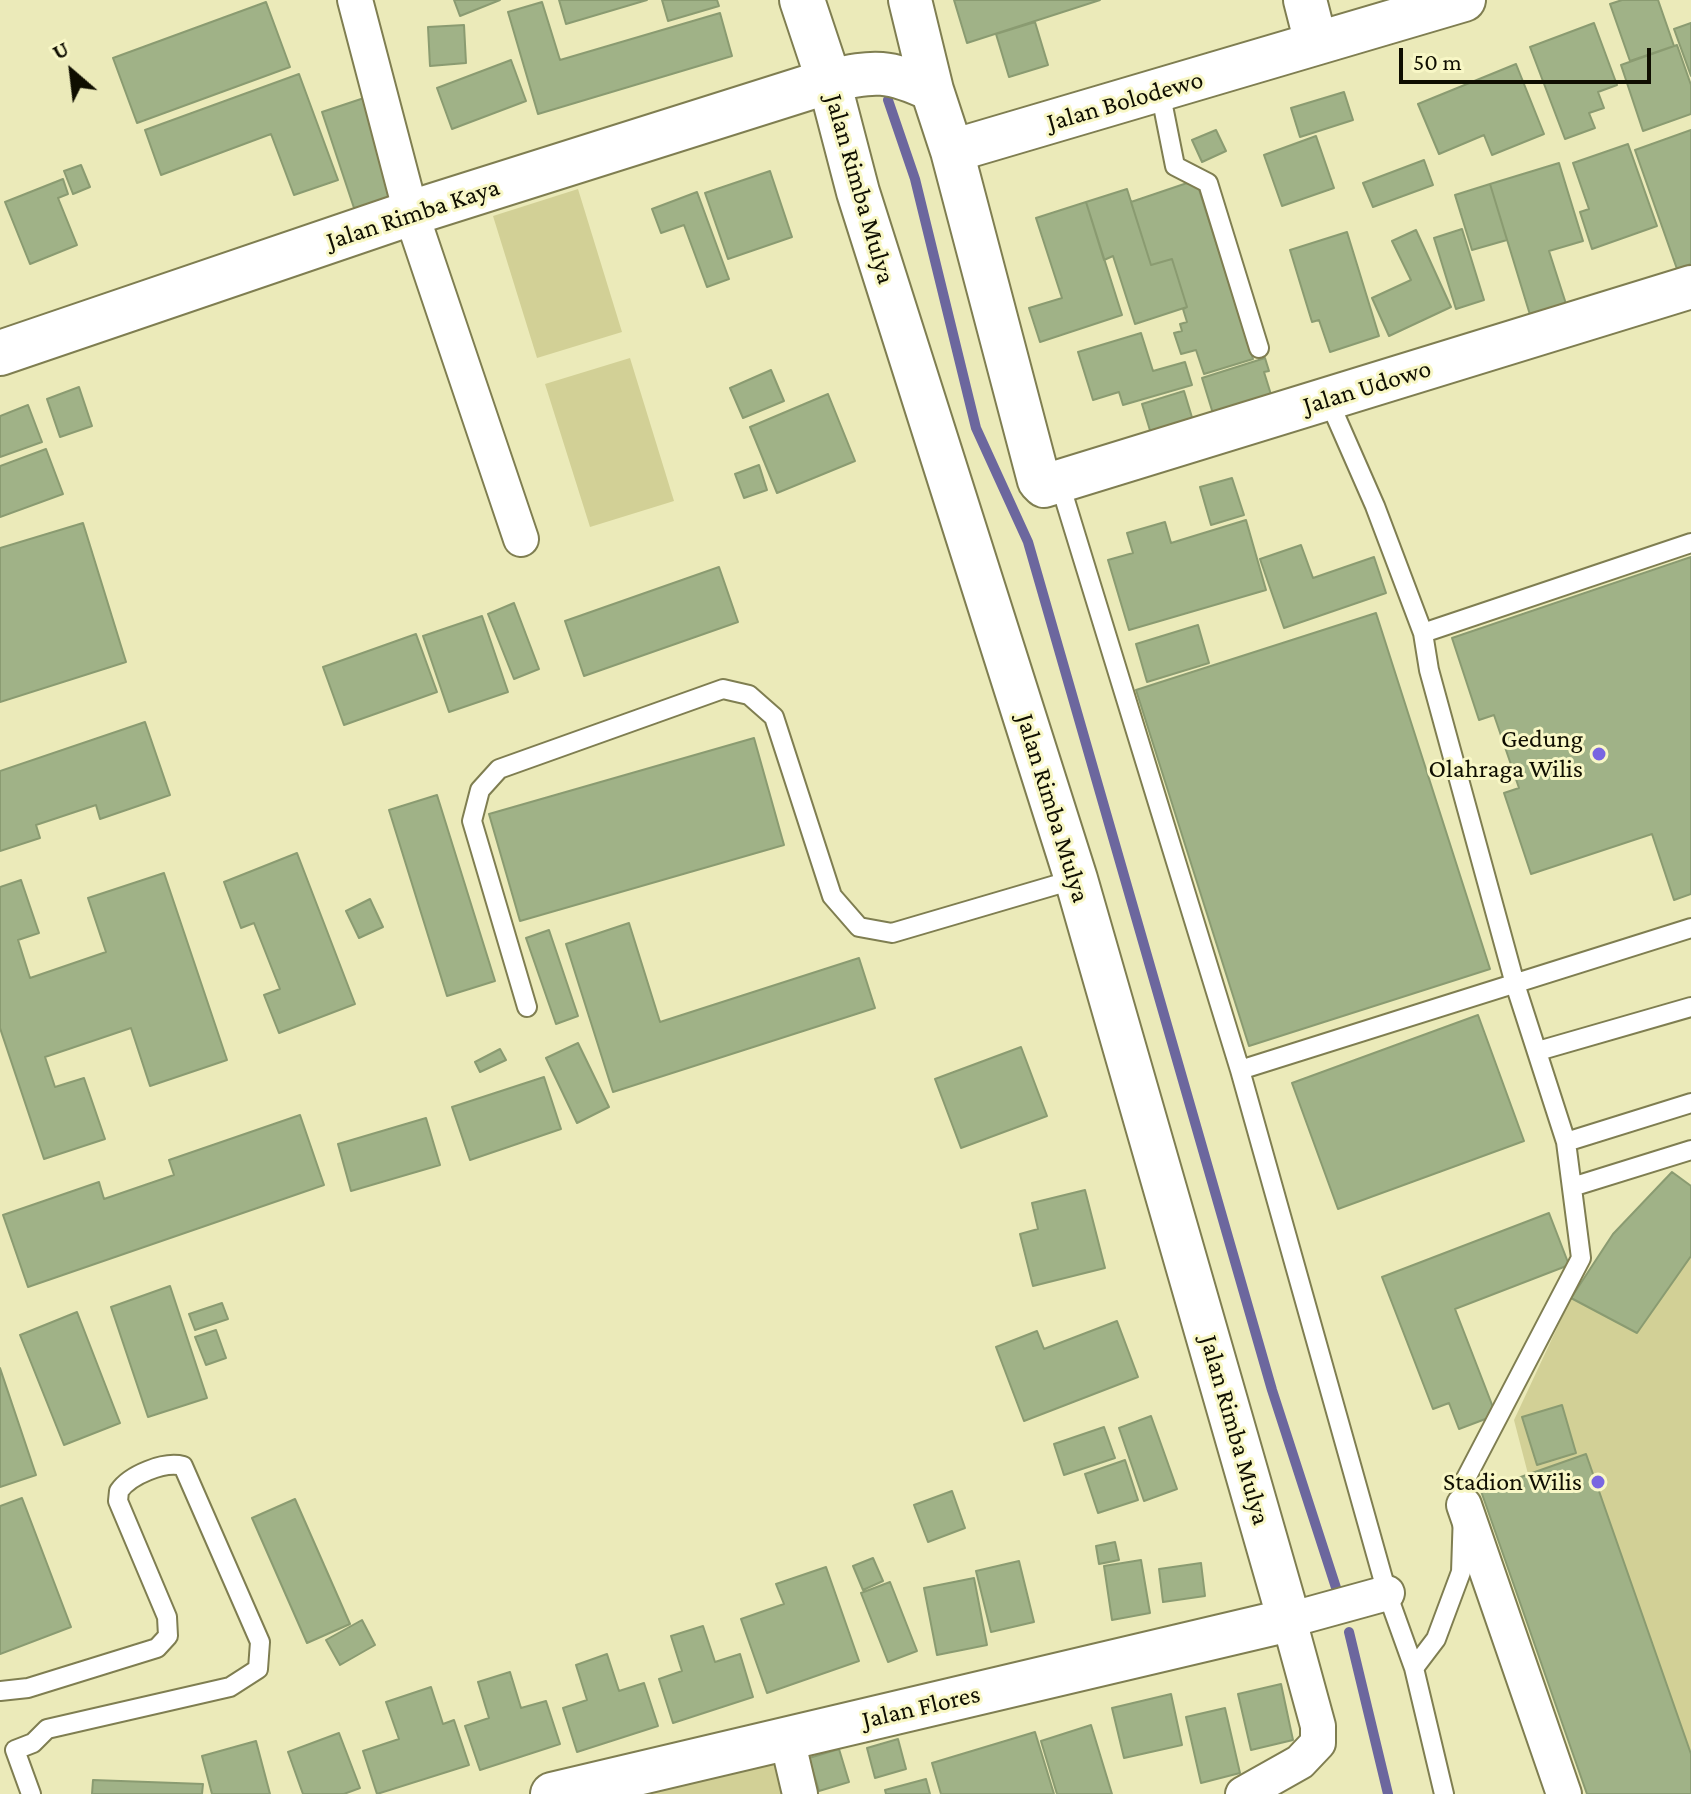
<!DOCTYPE html>
<html>
<head>
<meta charset="utf-8">
<style>
	body { margin:0 }
	#map { position:relative; width:1691px; height:1794px; overflow:hidden; background:#ebeab9; font-family:"Crimson Pro",serif }
	canvas { display:block }
	.north { position:absolute; left:32px; top:32px; width:80px; height:80px; -webkit-text-stroke:6px #f8f7c6; paint-order:stroke; rotate:332deg; font-size:22px; font-weight:700; line-height:32px; text-align:center; color:#0f0e01 }
	.north::after { content:''; display:block; margin:auto; width:28px; height:36px; background:#0f0e01; clip-path:polygon(50% 0,100% 100%,50% 72%,0 100%) }
	.scale { position:absolute; left:1399px; top:48px; width:252px; height:36px; box-sizing:border-box; border:4px solid #0f0e01; border-top:0; padding-left:10px; font-size:24px; line-height:28px; white-space:nowrap; color:#0f0e01; -webkit-text-stroke:6px #f8f7c6; paint-order:stroke }
</style>
</head>
<body>
<div id="map">
<canvas width="1691" height="1794"></canvas>
<div class="north">U</div>
<div class="scale">50 m</div>
</div>
<script>
const g = document.querySelector('canvas').getContext('2d');
g.lineJoin = 'round';
function fill(path, color) { g.fillStyle = color; g.fill(path, 'evenodd'); }
function trace(path, color, width, dash) { g.strokeStyle = color; g.lineWidth = width; g.lineCap = dash ? 'butt' : 'round'; g.setLineDash(dash || []); g.stroke(path); }
function write(font, color, halo, rows, align = 'center') {
  g.font = font + ' "Crimson Pro",serif'; g.lineWidth = 6; g.setLineDash([]); g.textBaseline = 'middle'; g.strokeStyle = halo; g.fillStyle = color; for (const [text, x, y, turn = 0] of rows) {
    g.save(); g.translate(x, y); g.rotate((+turn || 0) * Math.PI / 180); g.textAlign = isNaN(turn) ? turn : align; if (halo) g.strokeText(text, 0, 0); g.fillText(text, 0, 0); g.restore();
  }
}
fill(new Path2D(`
	M578,189L622,332L537,358L493,216Z
	M630,358L674,501L590,527L545,384Z
	M1672,1172L1691,1186V1794H1587L1481,1491L1528,1474L1514,1420L1571,1298L1613,1234Z
	M778,1758L786,1794H632Z`), '#d2d096');
trace(new Path2D(`
	M888,100L915,179L976,428L1028,542L1272,1390L1340,1600
	M1349,1632L1388,1794`), '#6c679e', 10);
const building = new Path2D(`
	M454,0H500L460,16Z
	M559,0H647L566,24Z
	M662,0H717L719,6L668,21Z
	M954,0H1100L967,43Z
	M1622,0H1658L1674,46L1630,61L1610,4Z
	M266,2L290,67L137,123L113,58Z
	M542,2L560,60L720,13L732,56L538,114L508,12Z
	M1035,22L1048,65L1009,77L996,34Z
	M1594,23L1617,85L1598,92L1604,108L1589,113L1595,128L1565,139L1530,47Z
	M1691,23V76L1674,29Z
	M464,25L466,63L430,66L428,27Z
	M1677,45L1691,85V114L1643,131L1621,65Z
	M511,60L526,101L452,129L437,88Z
	M1516,64L1544,134L1492,155L1484,135L1439,154L1418,104Z
	M299,74L338,180L294,195L271,134L161,175L145,130Z
	M1344,92L1353,120L1300,137L1291,108Z
	M367,97L401,199L356,214L322,112Z
	M1216,130L1226,151L1202,162L1192,140Z
	M1691,130V264L1677,269L1635,150Z
	M1316,136L1334,188L1282,206L1264,155Z
	M1628,144L1657,226L1592,249L1580,212L1589,209L1573,163Z
	M1424,160L1433,185L1373,207L1363,183Z
	M1559,163L1583,241L1549,251L1567,307L1531,318L1490,184Z
	M81,165L90,187L73,194L64,171Z
	M770,171L792,237L728,259L705,193Z
	M63,179L68,194L58,198L77,245L30,264L5,202Z
	M1196,180L1253,359L1204,374L1196,350L1181,354L1174,333L1182,331L1180,324L1187,322L1183,309L1187,307L1172,259L1151,265L1131,202Z
	M1490,184L1507,240L1472,250L1455,195Z
	M1127,189L1151,265L1172,259L1187,307L1135,324L1113,256L1104,260L1086,202Z
	M697,192L729,279L707,287L684,225L661,233L652,209Z
	M1086,202L1122,315L1040,342L1029,308L1062,298L1036,218Z
	M1462,229L1484,300L1456,309L1434,238Z
	M1416,230L1451,307L1389,336L1372,298L1411,280L1392,241Z
	M1347,232L1379,336L1330,352L1319,320L1312,322L1290,250Z
	M1141,333L1153,371L1185,362L1192,385L1123,405L1119,392L1093,400L1078,352Z
	M1265,358L1269,371L1264,372L1273,401L1215,420L1202,378Z
	M771,370L784,401L743,418L730,388Z
	M79,387L92,426L60,437L47,399Z
	M1184,391L1194,424L1152,437L1142,404Z
	M828,394L855,461L777,493L750,427Z
	M28,405L42,442L0,457V416Z
	M46,449L63,494L0,517V466Z
	M759,465L767,490L744,498L735,474Z
	M1232,478L1244,515L1211,525L1200,487Z
	M1246,520L1266,590L1129,630L1108,560L1133,553L1127,533L1165,522L1171,543Z
	M83,523L126,662L0,702V548Z
	M1301,545L1313,578L1374,557L1386,593L1284,628L1260,559Z
	M1691,557V894L1674,900L1652,834L1531,874L1504,793L1519,788L1494,715L1479,720L1452,638Z
	M719,567L738,622L584,676L565,621Z
	M514,603L539,669L514,679L488,614Z
	M1376,613L1490,969L1249,1046L1136,690Z
	M482,616L508,692L449,712L423,636Z
	M1198,625L1209,663L1147,682L1136,644Z
	M416,634L437,692L344,725L323,667Z
	M145,722L170,795L100,819L96,805L36,825L40,838L0,851V771Z
	M754,738L784,845L520,921L489,814Z
	M437,795L495,981L447,996L389,810Z
	M297,853L355,1004L279,1033L264,995L280,989L254,923L241,928L224,882Z
	M164,873L227,1060L150,1086L131,1028L45,1057L55,1087L84,1078L105,1139L44,1159L0,1028V887L21,880L39,933L18,940L30,978L106,952L88,898Z
	M370,899L383,927L359,938L346,911Z
	M629,923L660,1022L859,958L875,1008L613,1092L566,944Z
	M549,930L578,1016L556,1024L526,938Z
	M1478,1015L1524,1141L1338,1209L1292,1083Z
	M578,1043L609,1107L577,1123L546,1058Z
	M1021,1047L1047,1116L961,1148L935,1079Z
	M500,1049L506,1060L480,1072L475,1062Z
	M544,1077L561,1129L470,1160L452,1107Z
	M300,1115L324,1185L28,1287L3,1215L99,1182L104,1199L174,1175L169,1160Z
	M426,1118L440,1165L351,1191L338,1144Z
	M1672,1172L1691,1186V1256L1637,1333L1571,1298L1613,1234Z
	M1085,1190L1105,1268L1033,1286L1020,1234L1038,1229L1032,1203Z
	M1549,1213L1569,1265L1455,1309L1496,1415L1459,1429L1449,1403L1433,1409L1382,1277Z
	M170,1286L207,1398L148,1417L111,1307Z
	M222,1303L228,1319L195,1330L189,1314Z
	M77,1312L120,1423L64,1445L20,1335Z
	M1117,1321L1138,1377L1024,1421L996,1347L1037,1331L1044,1349Z
	M216,1330L226,1358L206,1365L195,1337Z
	M0,1368L36,1475L0,1487Z
	M1562,1405L1576,1453L1537,1465L1522,1417Z
	M1151,1416L1177,1489L1144,1501L1119,1428Z
	M1104,1427L1115,1458L1064,1475L1054,1444Z
	M1586,1454L1691,1754V1794H1587L1481,1491Z
	M1125,1460L1138,1500L1098,1513L1085,1474Z
	M952,1491L965,1528L928,1542L914,1505Z
	M22,1498L71,1627L0,1654V1506Z
	M295,1499L350,1624L307,1643L252,1518Z
	M1115,1542L1119,1560L1099,1564L1096,1546Z
	M873,1558L883,1581L863,1590L853,1566Z
	M1141,1560L1150,1613L1112,1620L1104,1566Z
	M1019,1561L1034,1622L991,1632L976,1571Z
	M1201,1563L1205,1596L1163,1602L1159,1569Z
	M826,1567L859,1661L767,1693L741,1619L784,1604L776,1584Z
	M974,1578L987,1645L937,1655L924,1588Z
	M890,1582L917,1651L888,1662L861,1593Z
	M362,1620L375,1645L340,1665L326,1640Z
	M703,1626L715,1662L740,1654L753,1697L673,1723L659,1679L682,1671L671,1636Z
	M607,1654L619,1691L644,1683L658,1726L577,1752L563,1708L587,1700L576,1665Z
	M510,1672L521,1708L546,1701L560,1744L480,1770L465,1726L489,1718L478,1682Z
	M1281,1684L1293,1740L1251,1750L1238,1694Z
	M431,1687L443,1724L454,1720L469,1765L377,1794L363,1751L399,1739L386,1702Z
	M1171,1694L1182,1745L1124,1758L1112,1708Z
	M1225,1708L1240,1773L1201,1783L1186,1717Z
	M1091,1725L1112,1794H1057L1041,1741Z
	M1035,1732L1054,1794H941L932,1763Z
	M339,1733L360,1788L344,1794H303L288,1752Z
	M898,1739L906,1769L875,1778L867,1748Z
	M256,1741L270,1794H212L202,1756Z
	M839,1749L849,1782L819,1791L809,1758Z
	M926,1779L930,1794H886L885,1790Z
	M93,1780L203,1784L202,1794H92Z`);
fill(building, '#a0b287');
trace(building, '#8a9b71', 2);
const service = new Path2D(`
	M1160,91L1175,166L1208,183L1259,348
	M1328,399L1375,506L1423,633L1691,543
	M1060,484L1240,1070L1387,1593L1414,1668L1444,1794
	M527,1007L472,821L480,790L499,769L723,689L749,695L774,717L832,896L859,927L892,933L1076,879
	M1538,1051L1691,1007
	M1240,1070L1691,928
	M1566,1142L1691,1103
	M1572,1187L1691,1150
	M1414,1668L1436,1639L1461,1572L1464,1482L1581,1258L1566,1142L1515,984L1429,670L1423,633
	M0,1691L28,1688L157,1648L168,1636L167,1617L118,1501L119,1491C130,1475 164,1461 183,1466L260,1642L258,1669L230,1687L47,1729L33,1743L15,1750L31,1794`);
const minor = new Path2D(`
	M355,0L411,213L521,539
	M1464,1505L1564,1794
	M787,1739L800,1794
	M1243,1794L1300,1762L1318,1743V1726L1289,1620L1387,1593`);
const tertiary = new Path2D(`
	M910,0L932,90
	M1305,0L1316,43
	M952,151L1039,481L1044,486L1691,287
	M552,1794L1289,1620L1076,879L858,192L829,81C874,70 890,70 932,90L952,151L1464,0`);
const secondary = new Path2D(`
	M0,353L411,213L829,81L802,0`);
trace(service, '#7f7e51', 22);
trace(minor, '#7f7e51', 38);
trace(tertiary, '#7f7e51', 46);
trace(secondary, '#7f7e51', 48);
trace(service, '#fff', 18);
trace(minor, '#fff', 34);
trace(tertiary, '#fff', 42);
trace(secondary, '#fff', 44);
for (const [x, y, r, color] of [
	[1599,754,8,"#7966e1"],
	[1598,1482,8,"#7966e1"]
]) { const dot = new Path2D(); dot.arc(x, y, r, 0, 2 * Math.PI); g.fillStyle = color; g.fill(dot); trace(dot, '#f8f7c6', 3); }
write('26px', '#0f0e01', '#f8f7c6', [
	["Jalan Bolodewo",1125,101,-16],
	["Jalan Rimba Mulya",860,189,74],
	["Jalan Rimba Kaya",413,214,-18],
	["Jalan Udowo",1367,387,-17],
	["Jalan Rimba Mulya",1053,808,73],
	["Jalan Rimba Mulya",1235,1430,74],
	["Jalan Flores",921,1707,-13]
]);
write('26px', '#0f0e01', '#f8f7c6', [
	["Gedung",1583,739],
	["Olahraga Wilis",1583,769],
	["Stadion Wilis",1582,1482]
], 'right');
</script>
</body>
</html>
